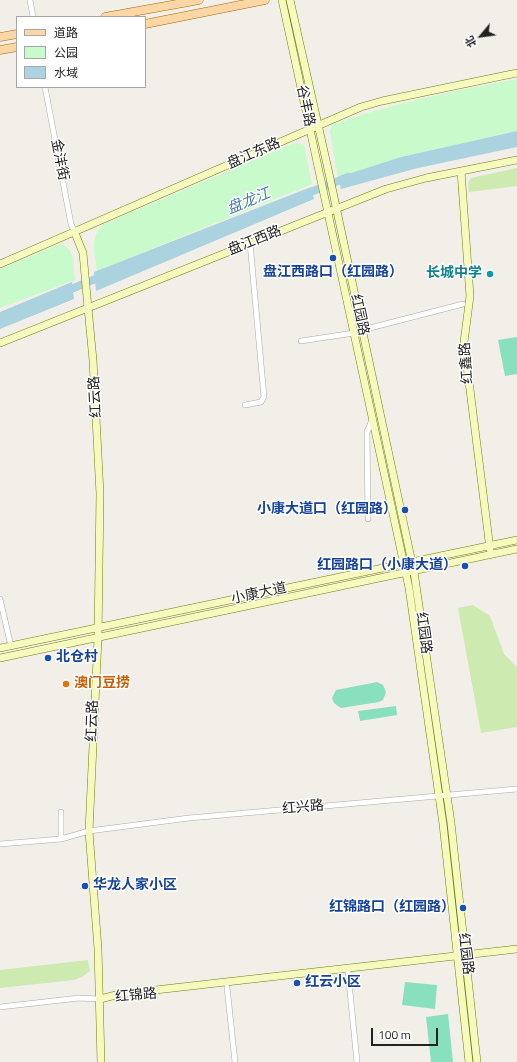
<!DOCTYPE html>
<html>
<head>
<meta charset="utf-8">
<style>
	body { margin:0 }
	#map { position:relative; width:517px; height:1062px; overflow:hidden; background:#f2efe9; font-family:"Titillium Web","Noto Sans SC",sans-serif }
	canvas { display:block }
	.legend { position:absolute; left:16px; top:16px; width:130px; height:72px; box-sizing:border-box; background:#fff; border:1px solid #a7a7a7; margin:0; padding:5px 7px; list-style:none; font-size:12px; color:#222 }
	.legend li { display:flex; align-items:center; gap:8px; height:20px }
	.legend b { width:20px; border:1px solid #a7a7a7 }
	.north { position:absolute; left:461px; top:16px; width:40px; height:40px; -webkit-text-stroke:3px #fff; paint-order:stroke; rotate:241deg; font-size:11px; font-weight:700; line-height:16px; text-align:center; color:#222 }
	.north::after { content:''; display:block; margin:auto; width:14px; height:18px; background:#222; clip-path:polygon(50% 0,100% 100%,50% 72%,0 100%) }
	.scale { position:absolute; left:371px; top:1028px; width:67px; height:18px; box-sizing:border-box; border:2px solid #222; border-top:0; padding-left:5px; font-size:12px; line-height:14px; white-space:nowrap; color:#222; -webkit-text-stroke:3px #fff; paint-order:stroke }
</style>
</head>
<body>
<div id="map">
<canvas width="517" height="1062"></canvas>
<ul class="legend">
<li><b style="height:5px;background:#fcd6a4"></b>道路</li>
<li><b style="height:11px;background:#c8facc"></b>公园</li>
<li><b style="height:11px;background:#aad3df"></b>水域</li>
</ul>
<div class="north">北</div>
<div class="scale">100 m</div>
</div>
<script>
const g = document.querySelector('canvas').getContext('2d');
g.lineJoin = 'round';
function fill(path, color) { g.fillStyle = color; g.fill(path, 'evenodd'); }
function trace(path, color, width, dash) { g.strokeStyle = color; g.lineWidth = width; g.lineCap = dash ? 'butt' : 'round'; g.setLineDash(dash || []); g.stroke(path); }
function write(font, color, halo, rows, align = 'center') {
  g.font = font + ' "Titillium Web","Noto Sans SC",sans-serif'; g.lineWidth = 3; g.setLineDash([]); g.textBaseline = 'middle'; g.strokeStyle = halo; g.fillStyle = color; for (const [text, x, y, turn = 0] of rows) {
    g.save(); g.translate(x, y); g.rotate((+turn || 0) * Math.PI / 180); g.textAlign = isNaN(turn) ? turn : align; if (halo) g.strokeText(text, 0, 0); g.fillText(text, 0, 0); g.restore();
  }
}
fill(new Path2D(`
	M517,168V186L469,192L468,183L471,178Z
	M473,605L490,616L504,654L517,667V727L481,733L458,608Z
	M88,960L90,971L82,977L74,980L0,988V970Z`), '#cdebb0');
fill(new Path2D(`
	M517,79V131L401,157L338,178L330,131L332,125C392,103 454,91 517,79Z
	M296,142L304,145L312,184L97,271C95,254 89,236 104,224Z
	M60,244C76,248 73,266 75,280L0,308V269Z`), '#c8facc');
fill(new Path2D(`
	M517,337V374L505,376L498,340Z
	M377,682L383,685L386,692L383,700L379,702L341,708L334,703L332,698L336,690Z
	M396,706L397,715L360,721L358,711Z
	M405,982L437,985L435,1009L402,1005Z
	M448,1014L453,1062H431L426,1017Z`), '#88e0be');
fill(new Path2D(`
	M517,131V147L418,168L341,189L338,178L345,175L401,157Z
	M311,187L314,199L96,291L94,272Z
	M72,282L74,299L0,329V312Z`), '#aad3df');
trace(new Path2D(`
	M303,195L348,177
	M64,292L105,275`), '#aad3df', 8);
const street = new Path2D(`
	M30,0L33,17
	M45,87L71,224L75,233
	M362,330L463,304
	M301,341L354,333
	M245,405L261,402L264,397L250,243
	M368,519L367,432L372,420
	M0,599L11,646
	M61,812V839
	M0,844L61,839L89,831L189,818L517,789
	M348,972L357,1062
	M227,987L235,1062
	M0,1007L79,998L100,999`);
const secondary = new Path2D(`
	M282,0L409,588L443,824L469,1062
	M290,0L328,169L414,572L451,823L477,1062
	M461,171L470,296L464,342L490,549
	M75,233L83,253L88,308L93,360L100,494L98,638L89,831L98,949L101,1062
	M0,264L361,107L382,101L517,73
	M0,343L386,189L426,178L517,160
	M0,648L517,540
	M0,658L517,549
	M100,999L120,994L517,949`);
const primary = new Path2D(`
	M105,17L199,0
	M145,24L265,0
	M0,37L17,34
	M0,50L17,47`);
trace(street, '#a9a9a9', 6);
trace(secondary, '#707d05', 8);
trace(primary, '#a06b00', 9);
trace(street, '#fff', 5);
trace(secondary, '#f7fabf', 7);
trace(primary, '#fcd6a4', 8);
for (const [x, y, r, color] of [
	[333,258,4,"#1a4fb4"],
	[490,274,4,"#0f9aa8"],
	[405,510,4,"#1a4fb4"],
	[465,566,4,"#1a4fb4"],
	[48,658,4,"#1a4fb4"],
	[66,684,4,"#e8710a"],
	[85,886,4,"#1a4fb4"],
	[463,908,4,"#1a4fb4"],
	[297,983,4,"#1a4fb4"]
]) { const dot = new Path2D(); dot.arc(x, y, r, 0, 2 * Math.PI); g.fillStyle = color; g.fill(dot); trace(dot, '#fff', 1.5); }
write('14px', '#222', '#fff', [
	["谷丰路",305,106,78],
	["盘江东路",254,154,-24],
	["金沣街",59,160,79],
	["盘江西路",255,241,-22],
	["红园路",359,315,78],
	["红鑫路",467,363,-94],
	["红云路",96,397,-93],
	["小康大道",259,594,-12],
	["红园路",423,633,82],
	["红云路",93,721,-88],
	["红兴路",303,808,-5],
	["红园路",465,954,83],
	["红锦路",136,996,-5]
]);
write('bold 14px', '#164399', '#fff', [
	["盘江西路口（红园路）",333,273,"center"],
	["小康大道口（红园路）",397,510],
	["红园路口（小康大道）",457,566],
	["北仓村",56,658,"left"],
	["华龙人家小区",93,886,"left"],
	["红锦路口（红园路）",455,908],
	["红云小区",305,983,"left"]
], 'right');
write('bold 14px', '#0d838f', '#fff', [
	["长城中学",482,274]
], 'right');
write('bold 14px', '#c56008', '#fff', [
	["澳门豆捞",74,684]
], 'left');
write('italic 15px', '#4a7aab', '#fff', [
	["盘龙江",249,202,-22]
]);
</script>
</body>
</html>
